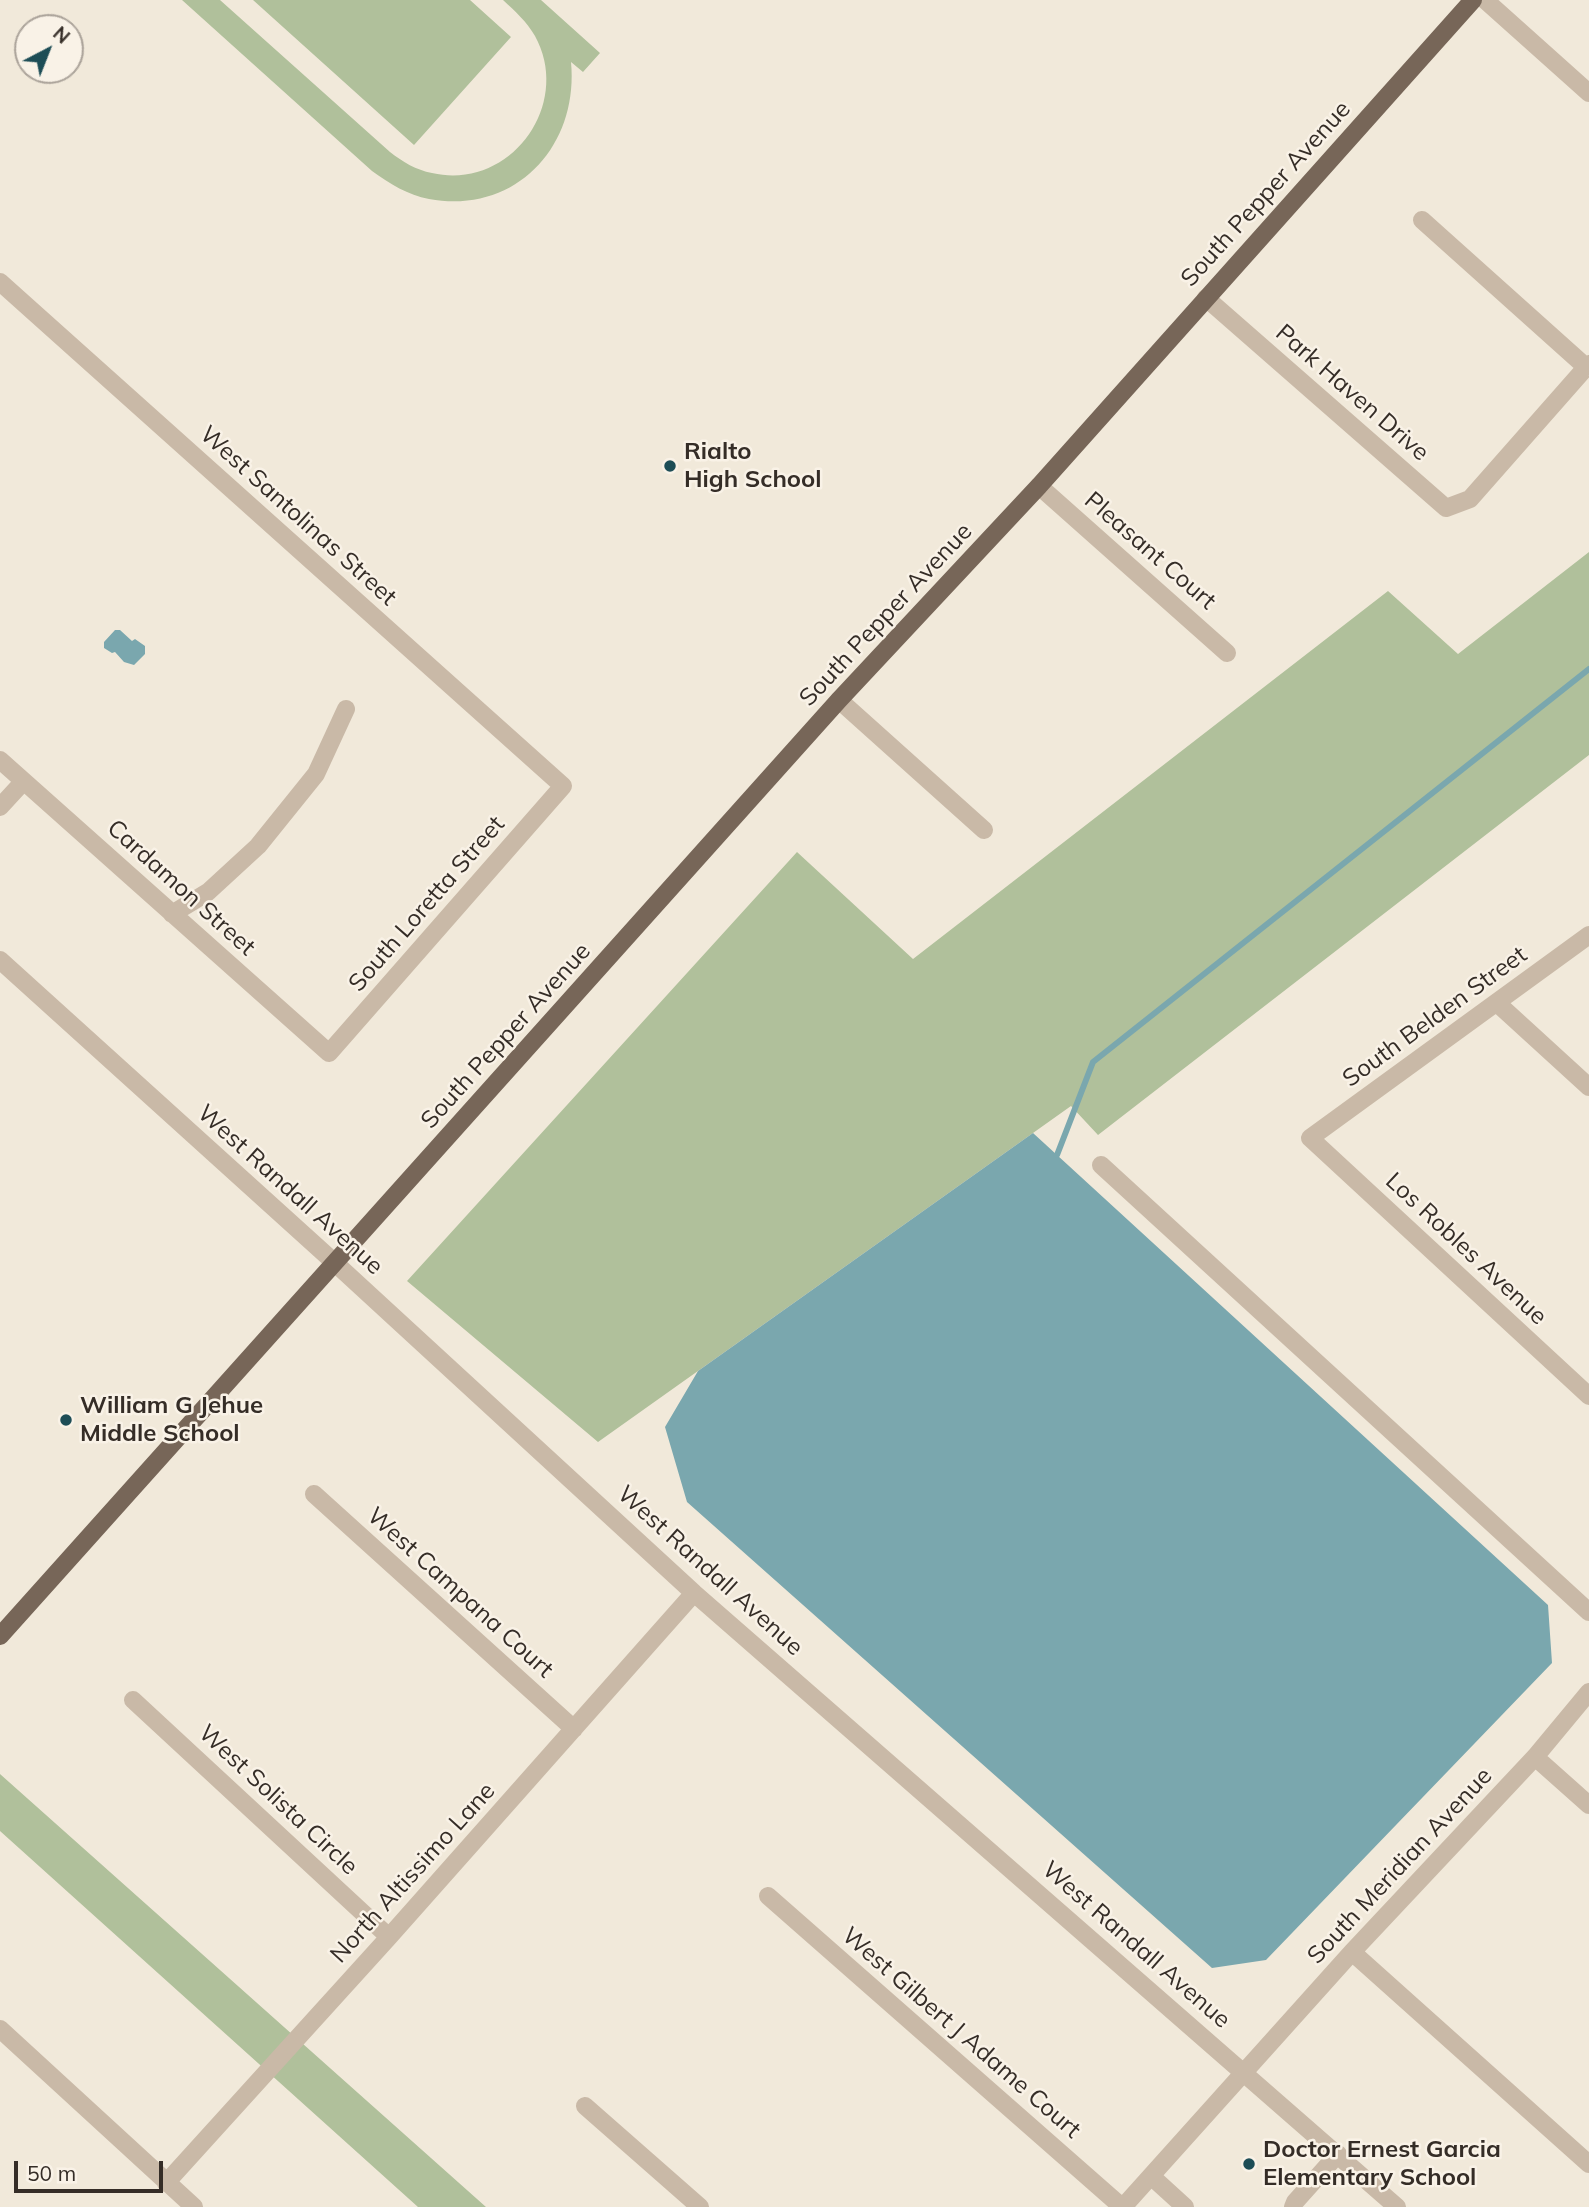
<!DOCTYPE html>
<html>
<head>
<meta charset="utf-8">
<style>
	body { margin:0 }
	#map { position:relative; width:1589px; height:2207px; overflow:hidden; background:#f1e9da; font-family:Mulish,sans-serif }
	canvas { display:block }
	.north { position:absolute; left:14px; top:14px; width:70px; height:70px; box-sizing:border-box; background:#f9f2e7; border:2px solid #aba39a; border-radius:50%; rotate:42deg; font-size:19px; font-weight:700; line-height:28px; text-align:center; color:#352d27 }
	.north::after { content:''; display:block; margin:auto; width:24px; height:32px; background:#1d4d56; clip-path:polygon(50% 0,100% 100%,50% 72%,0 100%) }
	.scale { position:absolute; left:14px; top:2161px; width:149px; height:32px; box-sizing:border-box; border:4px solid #352d27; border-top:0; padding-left:9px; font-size:21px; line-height:24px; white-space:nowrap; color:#352d27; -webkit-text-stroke:5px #f9f2e7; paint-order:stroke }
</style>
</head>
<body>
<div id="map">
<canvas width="1589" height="2207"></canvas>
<div class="north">N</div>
<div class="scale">50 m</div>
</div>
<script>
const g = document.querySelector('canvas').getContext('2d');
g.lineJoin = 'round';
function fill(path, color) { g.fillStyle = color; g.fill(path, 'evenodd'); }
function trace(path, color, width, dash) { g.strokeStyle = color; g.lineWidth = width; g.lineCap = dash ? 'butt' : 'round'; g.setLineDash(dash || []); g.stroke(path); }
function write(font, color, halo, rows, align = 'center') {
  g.font = font + ' Mulish,sans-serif'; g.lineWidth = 5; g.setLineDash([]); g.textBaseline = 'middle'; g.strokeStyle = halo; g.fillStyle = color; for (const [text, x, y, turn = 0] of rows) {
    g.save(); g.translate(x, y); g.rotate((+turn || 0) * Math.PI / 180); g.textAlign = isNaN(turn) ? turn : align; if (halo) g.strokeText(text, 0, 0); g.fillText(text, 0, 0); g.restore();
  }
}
fill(new Path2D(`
	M182,0H220L390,152C403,162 416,170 432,173C510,191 573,105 535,36C527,22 515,11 503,0H541L600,53L583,72L571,62C579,146 516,215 429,199C408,195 390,184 372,171Z
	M253,0H470L511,37L414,145Z
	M1589,552V755L1098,1135L1071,1106L598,1442L407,1281L797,852L913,959L1388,591L1458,654Z
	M0,1774L486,2207H418L0,1831Z`), '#b0c09b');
fill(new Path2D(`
	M115,630H120L132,641L135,639L145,646V654L134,665L124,662L115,652L112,653L104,648V642Z
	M1033,1133L1548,1605L1552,1663L1266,1960L1212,1968L687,1502L665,1427L698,1371Z`), '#7aa7ae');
trace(new Path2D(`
	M1057,1155L1093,1062L1589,669`), '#7aa7ae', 6);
trace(new Path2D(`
	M1485,0L1589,93
	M1422,220L1586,367
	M0,282L563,786L329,1053L0,760
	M1206,298L1446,508L1470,499L1589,364
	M1039,486L1227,653
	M839,700L984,830
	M0,807L23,782
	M172,914L208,892L258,846L316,774L346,709
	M1589,935L1310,1138L1589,1396
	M0,960L335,1263L694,1593L1397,2207
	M1497,1003L1589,1087
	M1101,1165L1589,1612
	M314,1494L574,1729
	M133,1700L389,1937
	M1535,1757L1589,1805
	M768,1896L1122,2207
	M1352,1952L1589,2164
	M0,2029L194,2207
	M585,2106L700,2207
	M1151,2176L1185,2207
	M166,2183L389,1937L694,1593
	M1123,2207L1352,1952L1535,1757L1589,1692
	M1293,2207L1295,2202L1338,2154`), '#c9b9a7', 18);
trace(new Path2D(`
	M0,1636L839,700L1039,486L1473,0`), '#776658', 18);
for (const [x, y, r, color] of [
	[670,466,7,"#1d4d56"],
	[66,1420,7,"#1d4d56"],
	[1249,2164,7,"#1d4d56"]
]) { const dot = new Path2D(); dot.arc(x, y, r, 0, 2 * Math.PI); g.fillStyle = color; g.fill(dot); trace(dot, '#f9f2e7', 2.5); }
write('24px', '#352d27', '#f9f2e7', [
	["South Pepper Avenue",1266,194,-48],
	["Park Haven Drive",1352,393,41],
	["West Santolinas Street",298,516,42],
	["Pleasant Court",1150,551,41],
	["South Pepper Avenue",886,615,-47],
	["Cardamon Street",181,888,42],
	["South Loretta Street",427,904,-49],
	["South Belden Street",1435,1017,-36],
	["South Pepper Avenue",506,1036,-48],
	["West Randall Avenue",290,1190,42],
	["Los Robles Avenue",1466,1249,43],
	["West Randall Avenue",710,1571,42],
	["West Campana Court",460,1593,42],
	["West Solista Circle",278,1800,43],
	["South Meridian Avenue",1400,1866,-47],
	["North Altissimo Lane",413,1873,-48],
	["West Randall Avenue",1136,1945,41],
	["West Gilbert J Adame Court",961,2033,41]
]);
write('bold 24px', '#352d27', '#f9f2e7', [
	["Rialto",684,452],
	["High School",684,480],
	["William G Jehue",80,1406],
	["Middle School",80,1434],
	["Doctor Ernest Garcia",1263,2150],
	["Elementary School",1263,2178]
], 'left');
</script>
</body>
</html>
